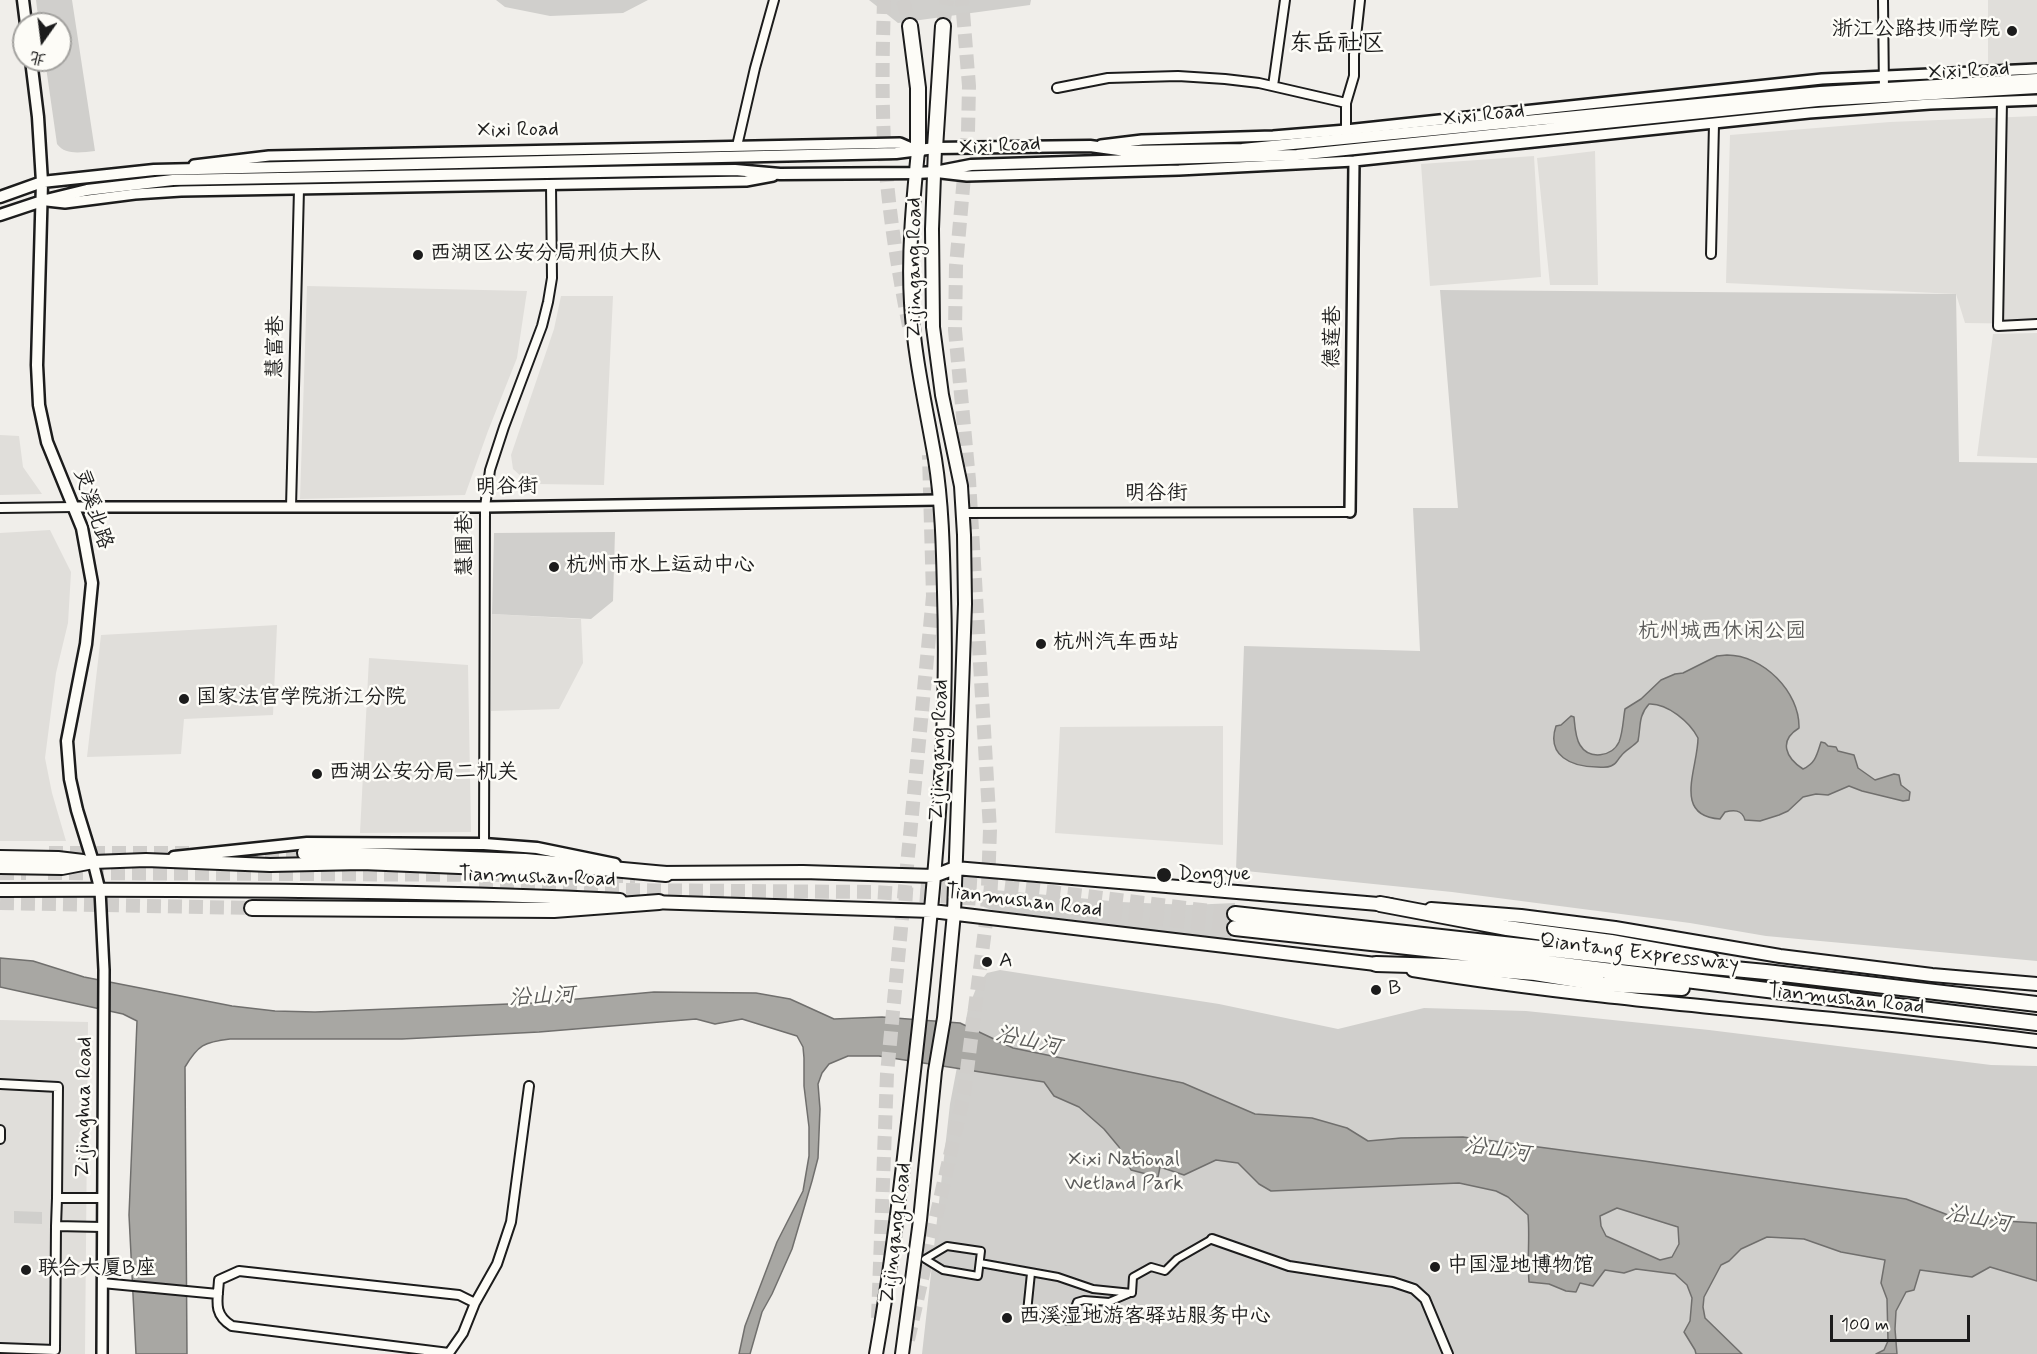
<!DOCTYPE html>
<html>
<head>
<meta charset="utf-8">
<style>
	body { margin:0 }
	#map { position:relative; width:2037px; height:1354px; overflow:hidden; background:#f0eeea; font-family:Mynerve,"LXGW WenKai TC",sans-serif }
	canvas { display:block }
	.north { position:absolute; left:12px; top:12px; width:60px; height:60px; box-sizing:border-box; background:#fdfcf7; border:2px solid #a3a29f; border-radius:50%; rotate:194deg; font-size:16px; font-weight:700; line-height:24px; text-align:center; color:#1c1c1c }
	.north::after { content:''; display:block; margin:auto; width:21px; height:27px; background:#1c1c1c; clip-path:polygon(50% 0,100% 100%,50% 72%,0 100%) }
	.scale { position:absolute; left:1830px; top:1315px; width:140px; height:27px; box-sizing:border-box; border:3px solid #1c1c1c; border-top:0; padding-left:8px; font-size:18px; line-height:21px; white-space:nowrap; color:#1c1c1c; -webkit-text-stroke:4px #fdfcf7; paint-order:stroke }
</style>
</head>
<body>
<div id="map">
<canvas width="2037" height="1354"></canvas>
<div class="north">北</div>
<div class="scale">100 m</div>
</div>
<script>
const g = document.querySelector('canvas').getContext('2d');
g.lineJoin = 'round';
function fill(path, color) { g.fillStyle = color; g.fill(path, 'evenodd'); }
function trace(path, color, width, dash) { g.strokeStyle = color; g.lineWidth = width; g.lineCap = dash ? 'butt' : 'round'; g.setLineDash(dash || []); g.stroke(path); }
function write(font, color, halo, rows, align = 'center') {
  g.font = font + ' Mynerve,"LXGW WenKai TC",sans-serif'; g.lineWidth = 5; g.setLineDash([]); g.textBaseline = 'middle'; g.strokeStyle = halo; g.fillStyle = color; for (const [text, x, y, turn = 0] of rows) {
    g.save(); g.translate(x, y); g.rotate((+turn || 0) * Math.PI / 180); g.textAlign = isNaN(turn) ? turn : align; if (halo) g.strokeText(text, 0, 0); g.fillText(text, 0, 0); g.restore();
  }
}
fill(new Path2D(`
	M1988,0H2037V63L1988,66Z
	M2037,116V324L1965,323L1956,294L1726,283L1730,135L1890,122Z
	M1595,151L1598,285H1550L1537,158Z
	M1534,156L1541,277L1430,286L1421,164Z
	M307,286L527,291L517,358L488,431L465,495L300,499Z
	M561,296H613L604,485L536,484L523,478L513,469L511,455L554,329Z
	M2037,333V458L1977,456L1993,334Z
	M0,435L19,436L23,467L42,494L0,495Z
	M50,530L71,572L68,623L56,673L45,758L52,793L66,841H0V533Z
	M492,614L581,619L583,663L559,709L491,711Z
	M277,625L273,715L184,719L181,754L87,757L101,635Z
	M369,658L468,665L471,832L360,833Z
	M1223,726V845L1055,833L1060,727Z
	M0,1020L88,1022L85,1354H0Z`), '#e0deda');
fill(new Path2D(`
	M36,0H72L95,151C82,152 66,156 57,144L45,60H60V24H39Z
	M496,0H648L623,13L550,16L505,7Z
	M869,0H1031L1030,5L898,23Z
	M1440,290L1956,294L1959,462L2037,463V961L1766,936L1690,923L1452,892L1236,870L1244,646L1420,651L1413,508H1458Z
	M615,532L613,601L591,619L492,614L494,533Z
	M984,889L1121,902L1189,905L1235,903L1231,940L992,910L984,907L982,902Z
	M1000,970L1219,1004L1338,1029L1424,1008L1526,1011L1709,1030L1991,1065L2037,1066V1354H922L950,1104L968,1009L977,986L987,973Z
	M14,1211L42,1212V1224L14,1223Z`), '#d0cfcc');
const water = new Path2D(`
	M1727,655C1763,655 1800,692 1799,728C1778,741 1786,758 1803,769C1816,763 1817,754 1821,742L1825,743L1828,746L1836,747L1838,751L1854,755L1858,768L1875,780L1894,774L1899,775L1901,785L1910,792L1909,800L1903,801L1862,791L1849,786L1828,795L1816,794L1803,797L1788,811L1779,815L1760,821L1745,820C1742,809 1733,810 1725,812L1720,819C1672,816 1698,768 1698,738C1690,722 1667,703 1649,704C1638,716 1641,726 1638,741C1633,747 1625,750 1621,756C1617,760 1617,764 1611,766C1607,768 1602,767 1597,767C1572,767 1546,756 1556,726L1561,725L1571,716L1574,717C1575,726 1575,737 1580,745C1589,760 1612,757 1619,742C1623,732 1623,720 1625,709L1641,699L1661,680L1675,674L1683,673L1717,656Z
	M0,958L33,961L84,977L232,1006L275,1011L315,1012L533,1003L654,992L756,993L790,999L834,1019L882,1017L960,1023L1013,1048L1183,1083L1255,1114L1312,1118L1347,1128L1368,1141L1401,1138L1463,1137L1644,1161L1906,1199L1956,1218L2037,1223V1281L1990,1267L1972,1277L1920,1270L1914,1290L1906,1292L1896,1311L1895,1329L1897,1354H1876L1884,1350L1888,1341L1887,1299L1881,1283L1885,1260L1841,1252L1804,1239L1767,1237L1741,1249L1729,1261L1721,1265L1704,1297L1703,1307L1705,1318L1742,1354H1696L1695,1350L1684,1332L1690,1321L1692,1298L1687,1285L1675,1274L1636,1269L1624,1273L1605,1270L1593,1286L1580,1283L1576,1292L1566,1291L1549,1284L1529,1282C1527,1259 1530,1237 1528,1215L1508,1197L1496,1191L1459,1183L1271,1191L1259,1184L1238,1163L1216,1160L1184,1175L1160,1167L1158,1177L1131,1170L1119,1147L1104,1129L1079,1107L1054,1096L1044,1082L879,1056H848L829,1064L822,1073L818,1084L820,1109L818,1158L812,1181L792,1249L772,1294L762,1312L750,1354H739L745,1326L777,1242L803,1191L809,1156V1127L804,1086V1058L803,1047L797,1036L742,1019L715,1024L696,1019L539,1032L402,1039H230C204,1042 198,1045 185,1067L187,1354H136L129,1215L137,1021L123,1014L0,987ZM1617,1208L1678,1227L1679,1244L1672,1257L1660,1260L1606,1236L1601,1226L1600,1216Z`);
fill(water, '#a8a7a3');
trace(water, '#706f6d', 1.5);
trace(new Path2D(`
	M884,0C883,37 882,74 883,111C884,183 895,255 909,326
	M903,0L910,26
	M943,26L947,0
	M49,853H189
	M244,853H305
	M0,873H26
	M48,873L524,875
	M567,876H635
	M921,881L1004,886L1235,914
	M479,889L874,892L1013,901L1235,928
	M0,903L252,908
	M878,1318L887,1074L933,596L929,455
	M908,1340L964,1094L987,914L990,830L969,480L955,330L956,266L968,132L969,86L962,0`), '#d0cecb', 14, [14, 7]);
const pedestrian = new Path2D(`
	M947,1246L981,1251L978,1276L943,1270L925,1259Z
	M980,1263L1058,1277L1093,1289L1132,1293L1133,1277L1151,1267L1165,1271L1177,1259L1212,1239
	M1031,1273L1027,1312L1070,1321L1077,1302L1084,1300L1109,1302L1128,1294`);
const minor = new Path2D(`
	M1883,0L1884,91
	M1273,86L1285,0
	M1057,88L1108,78L1178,76L1225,79L1259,83L1346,103
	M2002,101L1998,326L2037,324
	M1346,130V103L1354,76V55L1360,0
	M737,146L755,68L774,0
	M1711,254L1714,124
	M291,507L299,189
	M0,508L74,507
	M963,513L1350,512
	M484,844L485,507L490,470L504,427L542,326L548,302L552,278L551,185
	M0,1084L58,1087L57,1198H102
	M0,1130V1139
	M56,1226L57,1198
	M1212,1239L1289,1266L1393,1282L1414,1289L1425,1299L1448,1354
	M239,1271L459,1295L475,1303L463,1333L449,1353L232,1326C212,1314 218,1299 219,1280Z
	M102,1283L218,1294
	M475,1303L497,1264L511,1222L529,1086
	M0,1348L55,1350L56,1226L102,1227`);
const tertiary = new Path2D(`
	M1101,145L1142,140L1273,136L1346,130L1822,79L2037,69
	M194,165L269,156L900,143L916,150
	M941,173L967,176L1179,170L1354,161L1809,113L1930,104L2037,100
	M47,201L65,203L135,194L181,191L746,181L773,176
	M74,507H485L940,500
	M1350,512L1354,161
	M93,862L100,890L104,970L102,1354`);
const secondary = new Path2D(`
	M23,0L26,24
	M31,60L38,117L42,182L37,365L39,405L47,442L82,528L92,583L86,644L67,741L70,779L77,810L93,862
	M0,197L42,182L154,170L896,153L935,148L1090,146L1126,151L1242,149L1820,92L2037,79
	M0,215L42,201L87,190L173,180L652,171L735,170L780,174L916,173L935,172L971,165L1297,155L1818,101L2037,88
	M174,857L307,843L484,844L537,848L615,864`);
const primary = new Path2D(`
	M0,857L58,858L83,861
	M0,867L62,868L93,862L146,860L270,865L362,863L580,872
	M657,873L803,872L934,876L955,868L1390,905
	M0,890C206,889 414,890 620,900
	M649,902L932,911L1384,965
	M1431,909L1521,916L1615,928L1780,956L1932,975L2037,984
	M1413,970C1620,1004 1829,1015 2037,1041
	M876,1354C893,1260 903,1166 914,1071C932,912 949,752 944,592C943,548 942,503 935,459C926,407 914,356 911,303C908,252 913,202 918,151
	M902,1354L920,1220L935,1071L944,1018L954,913L965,604L964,535L961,486L942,395L933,327L932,229L935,148`);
const trunk = new Path2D(`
	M910,26L918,88V151
	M935,148L943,26
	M305,853L525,861L666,874
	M1380,904L1507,928L1611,942L1711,960
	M252,908L554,910L659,902
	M1235,914L1692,965L1766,972L2037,1004
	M1235,928L1498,957L2037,1023
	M1376,964L1444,966L1535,973L1602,984L1682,988`);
trace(pedestrian, '#1c1c1c', 10);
trace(minor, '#1c1c1c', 12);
trace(tertiary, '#1c1c1c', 14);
trace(secondary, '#1c1c1c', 15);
trace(primary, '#1c1c1c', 16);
trace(trunk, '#1c1c1c', 18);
trace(pedestrian, '#fdfcf7', 6);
trace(minor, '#fdfcf7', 8);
trace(tertiary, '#fdfcf7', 9);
trace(secondary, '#fdfcf7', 10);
trace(primary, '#fdfcf7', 12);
trace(trunk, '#fdfcf7', 14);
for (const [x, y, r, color] of [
	[2012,31,6,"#1c1c1c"],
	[418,255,6,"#1c1c1c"],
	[554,567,6,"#1c1c1c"],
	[1041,644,6,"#1c1c1c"],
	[184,699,6,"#1c1c1c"],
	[317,774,6,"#1c1c1c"],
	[1164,875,8,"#1c1c1c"],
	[987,962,6,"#1c1c1c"],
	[1376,990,6,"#1c1c1c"],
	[1435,1267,6,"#1c1c1c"],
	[26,1270,6,"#1c1c1c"],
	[1007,1318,6,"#1c1c1c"]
]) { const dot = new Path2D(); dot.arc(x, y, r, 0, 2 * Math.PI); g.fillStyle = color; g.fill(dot); trace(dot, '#fdfcf7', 2); }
write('21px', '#1c1c1c', '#fdfcf7', [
	["浙江公路技师学院",2000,31,"right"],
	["西湖区公安分局刑侦大队",430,255],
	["杭州市水上运动中心",566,567],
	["杭州汽车西站",1053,644],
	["国家法官学院浙江分院",196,699],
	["西湖公安分局二机关",329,774],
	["Dongyue",1178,875],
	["A",999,962],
	["B",1388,990],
	["中国湿地博物馆",1447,1267],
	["联合大厦B座",38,1270],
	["西溪湿地游客驿站服务中心",1019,1318]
], 'left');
write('21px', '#1c1c1c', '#fdfcf7', [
	["Xixi Road",1969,72,-3],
	["Xixi Road",1484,116,-6],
	["Xixi Road",518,131,-1],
	["Xixi Road",1000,147,-3],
	["Zijingang Road",916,268,-90],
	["德莲巷",1334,337,-89],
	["慧富巷",277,347,-89],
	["明谷街",507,488,-1],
	["明谷街",1156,495],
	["灵溪北路",92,509,72],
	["慧圃巷",467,545,-90],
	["Zijingang Road",940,750,-88],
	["Tianmushan Road",537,878,2],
	["Tianmushan Road",1024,902,7],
	["Qiantang Expressway",1639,954,7],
	["Tianmushan Road",1846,1000,6],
	["Zijinghua Road",85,1107,-89],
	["Zijingang Road",897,1233,-83]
]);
write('21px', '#5b5b5a', '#fdfcf7', [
	["杭州城西休闲公园",1722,633],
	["Xixi National",1124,1161],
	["Wetland Park",1124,1185]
]);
write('italic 22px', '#5b5b59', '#fdfcf7', [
	["沿山河",542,998,-3],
	["沿山河",1028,1042,13],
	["沿山河",1497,1151,9],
	["沿山河",1978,1220,11]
]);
write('24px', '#1c1c1c', '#fdfcf7', [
	["东岳社区",1337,45]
]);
</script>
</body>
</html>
